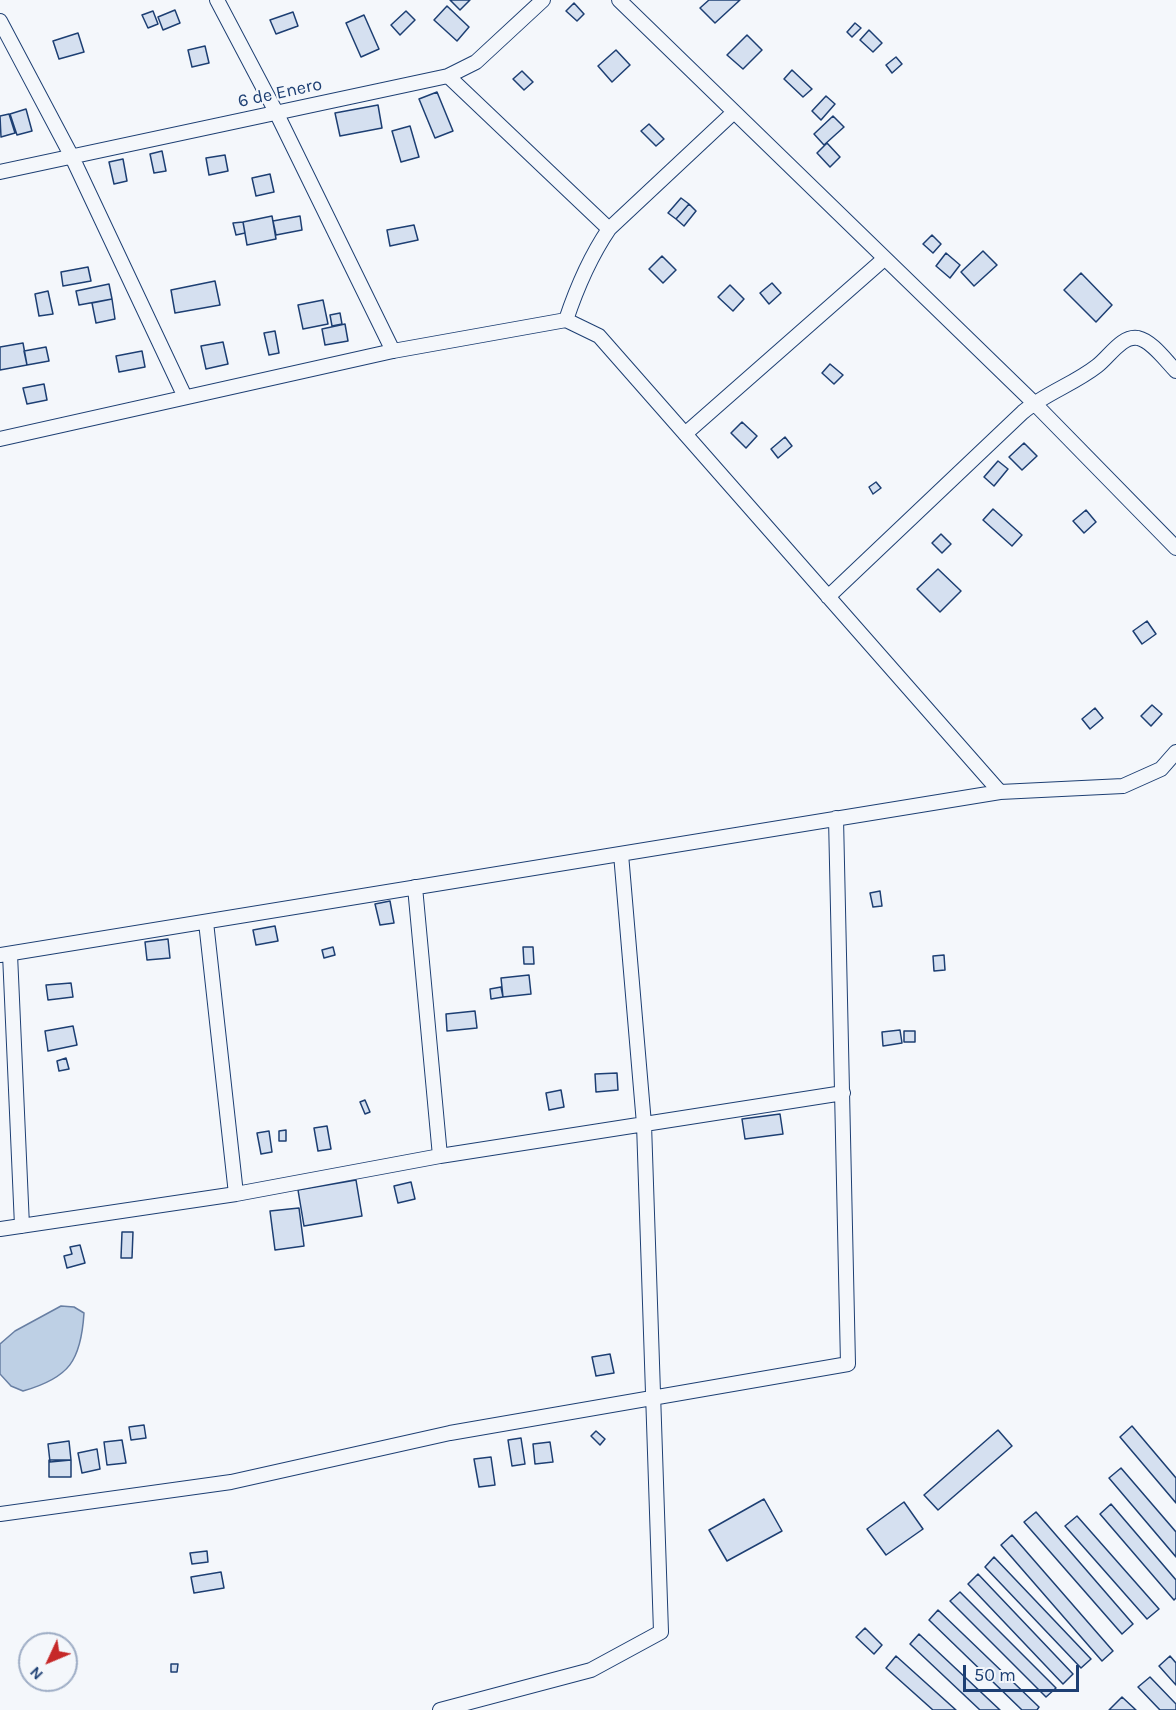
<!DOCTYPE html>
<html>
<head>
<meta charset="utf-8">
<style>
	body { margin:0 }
	#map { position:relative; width:1176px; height:1710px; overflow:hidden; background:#f4f7fb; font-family:Karla,sans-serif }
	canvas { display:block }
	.north { position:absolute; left:18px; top:1632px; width:60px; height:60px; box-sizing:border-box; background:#f4f7fb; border:2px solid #9eadc5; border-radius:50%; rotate:226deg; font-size:16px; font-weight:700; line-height:24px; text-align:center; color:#1d3f73 }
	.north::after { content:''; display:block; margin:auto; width:21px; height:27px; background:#c62828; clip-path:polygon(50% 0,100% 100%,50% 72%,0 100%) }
	.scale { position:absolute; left:963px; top:1665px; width:116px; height:27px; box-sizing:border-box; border:3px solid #1d3f73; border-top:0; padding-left:8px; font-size:18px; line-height:21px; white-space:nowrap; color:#1d3f73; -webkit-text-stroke:4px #f4f7fb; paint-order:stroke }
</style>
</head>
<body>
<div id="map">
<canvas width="1176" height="1710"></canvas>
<div class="north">N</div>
<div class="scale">50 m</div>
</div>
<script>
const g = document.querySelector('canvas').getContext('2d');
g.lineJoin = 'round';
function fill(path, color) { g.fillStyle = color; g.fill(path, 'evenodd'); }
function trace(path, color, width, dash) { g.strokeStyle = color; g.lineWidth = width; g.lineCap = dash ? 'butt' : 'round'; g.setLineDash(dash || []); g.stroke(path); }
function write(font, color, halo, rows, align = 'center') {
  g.font = font + ' Karla,sans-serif'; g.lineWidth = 4.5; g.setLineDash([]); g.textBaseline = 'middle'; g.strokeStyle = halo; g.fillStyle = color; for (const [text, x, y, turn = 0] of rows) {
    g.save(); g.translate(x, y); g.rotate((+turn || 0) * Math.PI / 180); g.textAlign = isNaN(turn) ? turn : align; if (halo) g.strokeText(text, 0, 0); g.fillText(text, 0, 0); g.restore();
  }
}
const water = new Path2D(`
	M61,1306L74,1307L84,1313C81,1361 69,1378 23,1391L11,1386L0,1374V1344L15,1331Z`);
fill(water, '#bed0e5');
trace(water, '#687fa3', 1.5);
const building = new Path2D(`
	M450,0H470L460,10Z
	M709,0H740L715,23L700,8Z
	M574,3L584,14L577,21L566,11Z
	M447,6L469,27L457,41L434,20Z
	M175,10L180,23L163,30L158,17Z
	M153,11L158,24L148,28L142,15Z
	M406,11L415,20L400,35L391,25Z
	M293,12L298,26L276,34L270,20Z
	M364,15L379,49L361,57L346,23Z
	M855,23L861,28L852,37L847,32Z
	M869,30L882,43L873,52L860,40Z
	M78,33L84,52L59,59L53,41Z
	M747,35L762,50L743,69L727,55Z
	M205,46L209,63L192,67L188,50Z
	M616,50L630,65L612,82L598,66Z
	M896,57L902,64L892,73L886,65Z
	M792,70L812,89L803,97L784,79Z
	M522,71L533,82L524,90L513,79Z
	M437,92L453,131L435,138L419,99Z
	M826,96L835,104L821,120L812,111Z
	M378,105L382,128L340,136L335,113Z
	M26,109L32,131L17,135L10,114Z
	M9,114L15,133L1,137L0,116Z
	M833,116L844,127L824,145L814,134Z
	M649,124L664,139L656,146L641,131Z
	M410,126L419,157L401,162L392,131Z
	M827,143L840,157L830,167L817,153Z
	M162,151L166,171L154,173L150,154Z
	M225,155L228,171L209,175L206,158Z
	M123,159L127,181L114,184L109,162Z
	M270,174L274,192L256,196L252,178Z
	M681,198L689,204L676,219L668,213Z
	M689,204L696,211L684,226L676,219Z
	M272,216L276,239L247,245L243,222Z
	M300,216L302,230L276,235L273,221Z
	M243,222L245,233L236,235L233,223Z
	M414,225L418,240L390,246L387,230Z
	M932,235L941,244L933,253L923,244Z
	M983,251L997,265L974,286L961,272Z
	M946,253L960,265L950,278L936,266Z
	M662,256L676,270L663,283L649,269Z
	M88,267L91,281L63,286L61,272Z
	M1081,273L1112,305L1096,322L1064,290Z
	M215,281L220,305L175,313L171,290Z
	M772,283L781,293L769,304L760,293Z
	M109,284L112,299L79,305L76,291Z
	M730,285L744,299L733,311L718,297Z
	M48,291L53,314L39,316L35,294Z
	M112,299L115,319L96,323L92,303Z
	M323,300L328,324L303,329L298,305Z
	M340,313L342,324L332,326L330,315Z
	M345,324L348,341L325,345L322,329Z
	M275,331L279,353L269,355L264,333Z
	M223,342L228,364L206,369L201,346Z
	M23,343L27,365L0,370V347Z
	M46,347L49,361L27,365L24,351Z
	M142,351L145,367L119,372L116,356Z
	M830,364L843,375L834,384L822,373Z
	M44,384L47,400L27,404L23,388Z
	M742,422L757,436L746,448L731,433Z
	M785,437L792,446L778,458L771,449Z
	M1024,443L1037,456L1022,470L1009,457Z
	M998,461L1008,469L994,486L984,477Z
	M876,482L881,488L873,494L869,487Z
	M993,509L1022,535L1012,546L983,520Z
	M1086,510L1096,522L1084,533L1073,521Z
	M941,534L951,544L942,553L932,543Z
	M938,569L961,591L940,612L917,589Z
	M1147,621L1156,634L1142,644L1133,631Z
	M1152,705L1162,714L1151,726L1141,716Z
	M1095,708L1103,718L1090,729L1082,719Z
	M880,891L882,906L873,907L870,893Z
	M390,901L394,923L380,925L375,904Z
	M275,926L278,941L256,945L253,930Z
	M168,939L170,958L147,960L145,942Z
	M333,947L335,955L324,958L322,950Z
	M523,947H533L534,964H524Z
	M944,955L945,970L934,971L933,956Z
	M529,975L531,994L503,997L501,978Z
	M71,983L73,997L48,1000L46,985Z
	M501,987L503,997L491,999L490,989Z
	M475,1011L477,1028L447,1031L446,1014Z
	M73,1026L77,1045L48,1051L45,1031Z
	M900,1030L902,1043L883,1046L882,1032Z
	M904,1031H915V1042H904Z
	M66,1058L69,1069L59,1071L57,1061Z
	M617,1073L618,1090L596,1092L595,1074Z
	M561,1090L564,1107L549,1110L546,1093Z
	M365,1100L370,1112L365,1114L360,1102Z
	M780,1114L783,1134L745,1139L742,1119Z
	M327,1126L331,1149L318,1151L314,1128Z
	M286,1130V1141H279V1131Z
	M269,1131L272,1152L261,1154L257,1133Z
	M356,1180L362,1216L304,1226L298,1190Z
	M411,1182L415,1199L398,1203L394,1186Z
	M299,1208L304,1246L275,1250L270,1211Z
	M122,1232H133L132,1258H121Z
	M80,1245L85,1263L67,1268L64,1256L72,1254L70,1247Z
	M610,1354L614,1373L596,1376L592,1357Z
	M144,1425L146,1438L131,1440L129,1427Z
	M1132,1426L1176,1478V1503L1120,1437Z
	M998,1430L1012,1446L938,1510L924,1495Z
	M596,1431L605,1439L600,1445L591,1436Z
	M521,1438L525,1464L512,1466L508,1440Z
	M122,1440L126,1463L107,1465L104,1442Z
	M69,1441L71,1460L50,1462L48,1444Z
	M550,1442L553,1462L535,1464L533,1444Z
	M97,1449L100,1469L82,1473L78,1453Z
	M491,1457L495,1485L479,1487L474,1459Z
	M49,1460H71V1477H49Z
	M1121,1468L1176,1532V1557L1109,1478Z
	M764,1499L782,1531L727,1561L709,1530Z
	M904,1502L923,1529L886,1555L867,1529Z
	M1111,1504L1176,1580V1598L1174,1600L1100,1514Z
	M1036,1512L1133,1624L1122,1634L1024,1522Z
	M1077,1516L1159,1609L1147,1619L1065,1526Z
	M1012,1535L1113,1651L1102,1661L1001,1545Z
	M207,1551L208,1562L192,1564L190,1553Z
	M994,1557L1091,1659L1081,1668L985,1567Z
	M221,1572L224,1588L194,1593L191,1577Z
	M978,1574L1073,1674L1063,1684L968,1584Z
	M960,1592L1056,1688L1046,1697L950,1601Z
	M938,1610L1039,1707L1037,1710H1022L929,1620Z
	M865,1628L882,1645L874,1654L856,1637Z
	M919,1634L1000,1710H980L910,1644Z
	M896,1656L956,1710H933L886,1668Z
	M1170,1656L1176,1663V1685L1159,1666Z
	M171,1664H178L177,1672H171Z
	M1150,1677L1176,1704V1710H1160L1138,1687Z
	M1122,1697L1136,1710H1109Z`);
fill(building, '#d5e0f0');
trace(building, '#1d3f73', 1.5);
const street = new Path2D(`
	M217,0L276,112L393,351
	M619,0L1034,403L1176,548
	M0,21L72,157L185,397
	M448,76L609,229
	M0,172L448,76L476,62L543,0
	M566,320L599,336L1000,792
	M685,434L884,259
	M0,439L393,351L566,320C577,287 590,257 609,229L734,112
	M828,597L1023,412C1046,393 1074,384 1097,366C1109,357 1122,335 1138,338C1152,341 1166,361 1176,371
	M415,887L440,1156
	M206,922L236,1194
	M10,954L22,1226
	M0,955L1000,792L1123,786L1161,769L1176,752
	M0,1229L236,1194L440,1156L843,1093
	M0,1514L231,1482L450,1433L848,1364L836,818
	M440,1710L591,1670L661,1632L644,1124L621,854`);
trace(street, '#1d3f73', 16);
trace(street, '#f4f7fb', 14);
write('18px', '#1d3f73', '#f4f7fb', [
	["6 de Enero",280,93,-12]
]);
</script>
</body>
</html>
